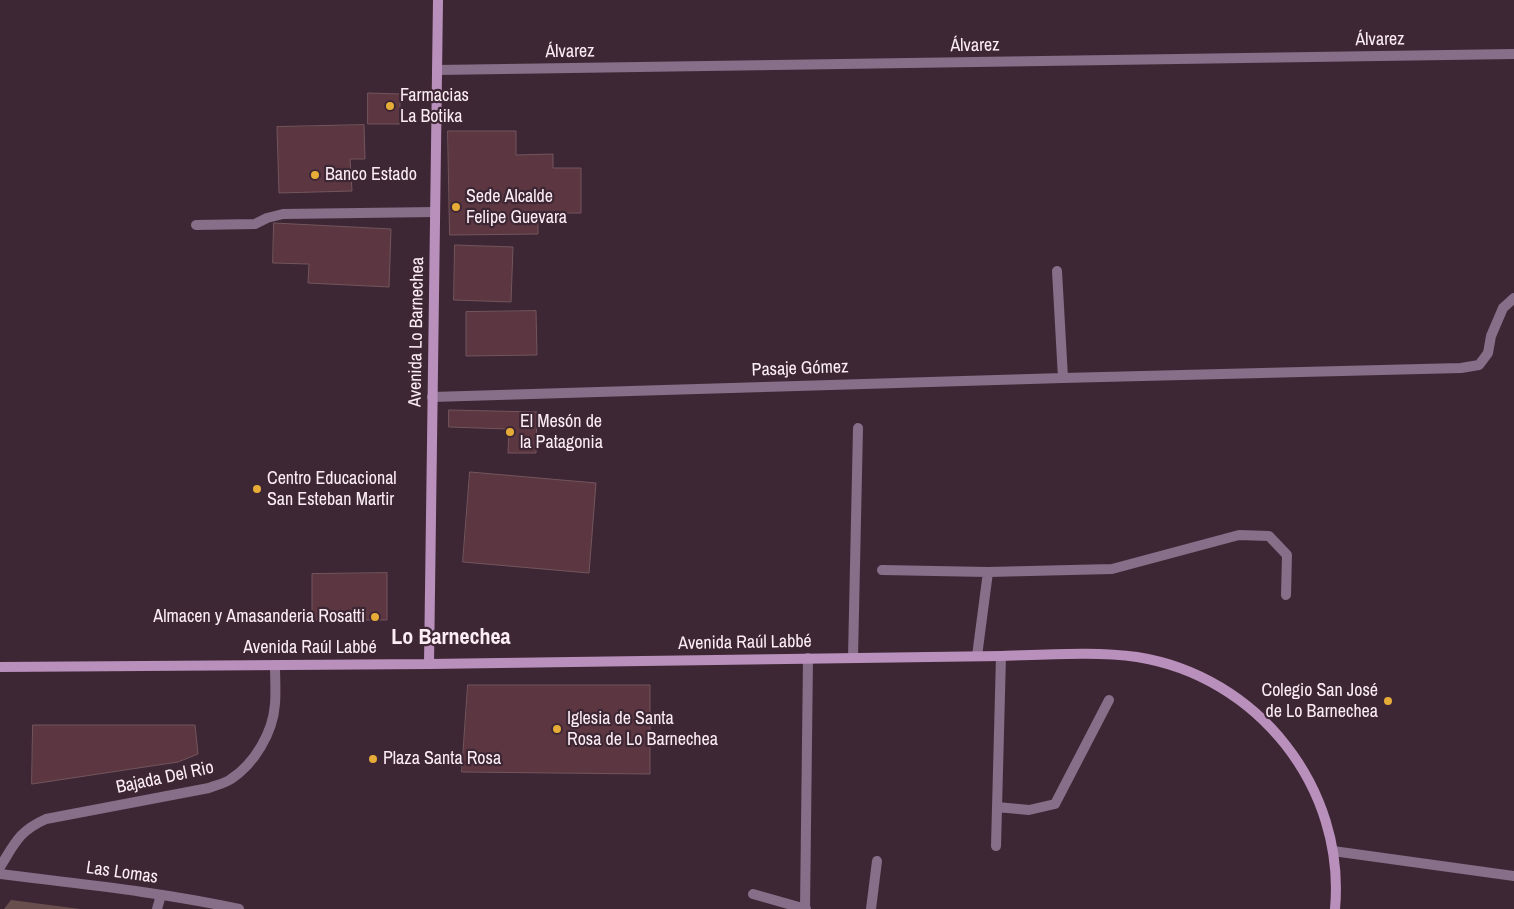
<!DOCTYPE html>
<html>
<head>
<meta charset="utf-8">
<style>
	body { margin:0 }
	canvas { display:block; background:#3e2734 }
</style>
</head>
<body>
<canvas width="1514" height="909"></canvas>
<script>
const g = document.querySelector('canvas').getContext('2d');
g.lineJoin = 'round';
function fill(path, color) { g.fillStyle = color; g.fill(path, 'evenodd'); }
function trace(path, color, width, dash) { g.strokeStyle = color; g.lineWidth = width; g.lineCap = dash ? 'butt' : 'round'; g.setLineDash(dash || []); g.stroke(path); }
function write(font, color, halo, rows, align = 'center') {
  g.font = font + ' "Archivo Narrow",sans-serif'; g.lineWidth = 4.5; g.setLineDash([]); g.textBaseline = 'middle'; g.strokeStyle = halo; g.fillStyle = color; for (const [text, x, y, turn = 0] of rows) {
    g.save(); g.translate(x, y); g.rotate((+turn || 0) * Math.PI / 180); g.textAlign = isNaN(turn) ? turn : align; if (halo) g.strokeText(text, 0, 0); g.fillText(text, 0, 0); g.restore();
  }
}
fill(new Path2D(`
	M11,900L80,909H4Z`), '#684f4d');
const building = new Path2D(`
	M368,93L400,94V124H368Z
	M364,125L365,159H350L352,191L279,193L277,127Z
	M448,131H516V155L553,154V168H581V213H538V234L450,235Z
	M274,223L391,229L389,287L308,283L309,264L273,263Z
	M455,245L513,247L511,302L454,300Z
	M536,311L537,355L466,356V312Z
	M449,410L537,412L536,453H508L509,429L449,427Z
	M470,472L596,483L589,573L463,562Z
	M387,573V620H312V574Z
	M468,685H650V774L462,772Z
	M33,725H195L198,754L178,762L32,784Z`);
fill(building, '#5c3741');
trace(building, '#72555c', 1);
trace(new Path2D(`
	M196,225L255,224L267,218L283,214L435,212
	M853,657L858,428
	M997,807L1029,810L1055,804L1109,700
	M996,846L1001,656
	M753,894L806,909
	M805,909L808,658
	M871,909L877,861`), '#876e89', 10);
trace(new Path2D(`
	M437,70L1514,54
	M1063,378L1461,368L1479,365L1488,353L1491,336L1503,308L1514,298
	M432,397L1063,378L1057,271
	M882,570L988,572L1112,569L1239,535L1269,536L1287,555L1286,595
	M977,656L988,572
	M1333,851L1514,876
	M0,867C15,843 19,831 46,819L209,788C216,785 224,784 231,779C254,764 273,733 275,704C276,691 275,678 275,665
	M0,874C80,884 161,892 239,909
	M157,909L161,895`), '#876e89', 10);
trace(new Path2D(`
	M429,664L438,0
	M0,667L429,664L1001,656C1045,655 1095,651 1137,657C1258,676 1346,788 1335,909`), '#b990bc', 10);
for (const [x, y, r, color] of [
	[390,106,5,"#e7ac37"],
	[315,175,5,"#e7ac37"],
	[456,207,5,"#e7ac37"],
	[510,432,5,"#e7ac37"],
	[257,489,5,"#e7ac37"],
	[375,617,5,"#e7ac37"],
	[1388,701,5,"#e7ac37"],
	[557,729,5,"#e7ac37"],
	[373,759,5,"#e7ac37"]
]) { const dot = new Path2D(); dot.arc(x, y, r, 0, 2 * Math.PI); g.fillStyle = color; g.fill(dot); trace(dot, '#3e2734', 2); }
write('18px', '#fcedf5', '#3e2734', [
	["Álvarez",1380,40,-1],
	["Álvarez",975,46,-1],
	["Álvarez",570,52,-1],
	["Avenida Lo Barnechea",417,332,-89],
	["Pasaje Gómez",800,369,-2],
	["Avenida Raúl Labbé",745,643,-1],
	["Avenida Raúl Labbé",310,648],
	["Bajada Del Rio",165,778,-12],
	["Las Lomas",122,873,8]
]);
write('18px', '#fcedf5', '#3e2734', [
	["Farmacias",400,96],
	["La Botika",400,117],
	["Banco Estado",325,175],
	["Sede Alcalde",466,197],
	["Felipe Guevara",466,218],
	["El Mesón de",520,422],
	["la Patagonia",520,443],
	["Centro Educacional",267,479],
	["San Esteban Martir",267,500],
	["Almacen y Amasanderia Rosatti",365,617,"right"],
	["Colegio San José",1378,691,"right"],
	["de Lo Barnechea",1378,712,"right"],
	["Iglesia de Santa",567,719],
	["Rosa de Lo Barnechea",567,740],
	["Plaza Santa Rosa",383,759]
], 'left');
write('bold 22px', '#fcedf5', '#3e2734', [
	["Lo Barnechea",451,638]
]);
</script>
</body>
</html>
